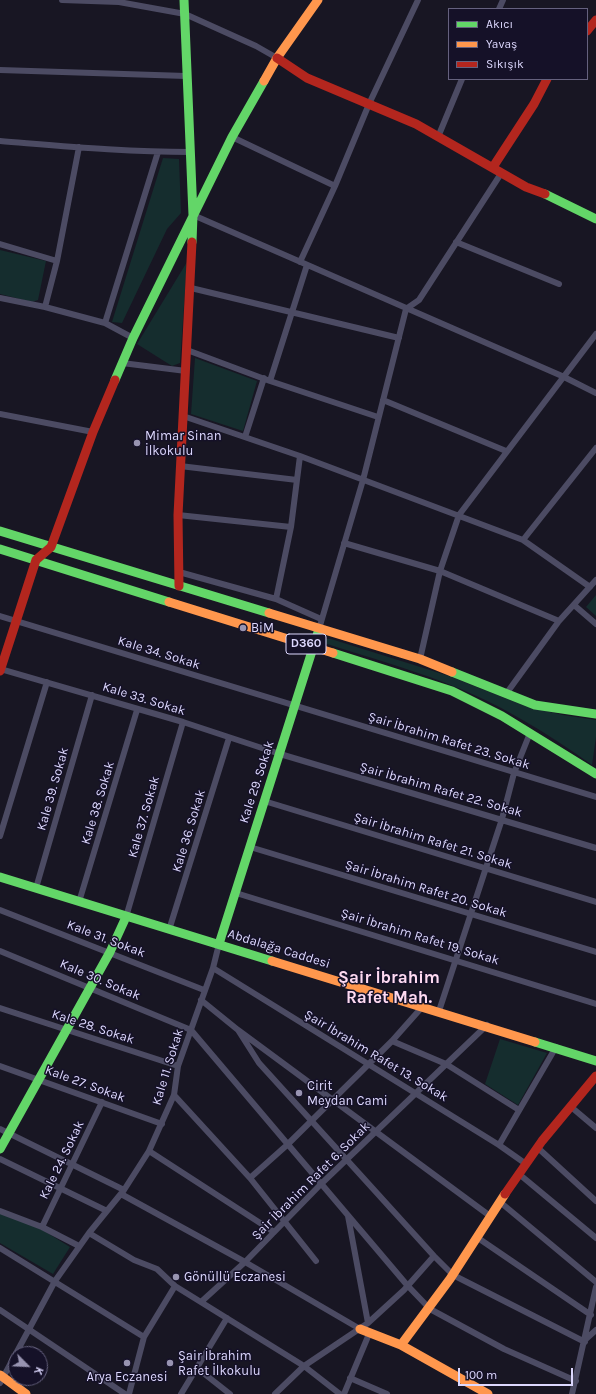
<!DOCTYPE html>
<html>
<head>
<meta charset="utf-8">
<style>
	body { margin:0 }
	#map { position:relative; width:596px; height:1394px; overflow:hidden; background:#181623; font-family:Karla,sans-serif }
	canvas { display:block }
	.legend { position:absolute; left:448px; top:8px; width:140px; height:72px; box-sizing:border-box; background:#151128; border:1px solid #65617e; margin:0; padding:5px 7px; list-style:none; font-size:12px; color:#ddd8fe }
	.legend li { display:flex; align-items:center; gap:8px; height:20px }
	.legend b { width:20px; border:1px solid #65617e }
	.north { position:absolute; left:8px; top:1346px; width:40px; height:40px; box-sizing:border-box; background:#151128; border:1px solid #65617e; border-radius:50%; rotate:114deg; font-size:11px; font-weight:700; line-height:16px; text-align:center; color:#ddd8fe }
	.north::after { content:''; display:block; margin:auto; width:14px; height:18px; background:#9894b1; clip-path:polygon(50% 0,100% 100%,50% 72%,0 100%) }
	.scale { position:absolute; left:458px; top:1368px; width:115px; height:18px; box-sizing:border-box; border:2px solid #ddd8fe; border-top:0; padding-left:5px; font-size:12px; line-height:14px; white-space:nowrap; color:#ddd8fe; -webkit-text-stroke:3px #151128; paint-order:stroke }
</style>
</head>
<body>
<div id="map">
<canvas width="596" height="1394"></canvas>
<ul class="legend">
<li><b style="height:5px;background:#63d668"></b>Akıcı</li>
<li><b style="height:5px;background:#ff974d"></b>Yavaş</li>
<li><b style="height:5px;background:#b3261e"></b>Sıkışık</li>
</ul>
<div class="north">K</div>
<div class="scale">100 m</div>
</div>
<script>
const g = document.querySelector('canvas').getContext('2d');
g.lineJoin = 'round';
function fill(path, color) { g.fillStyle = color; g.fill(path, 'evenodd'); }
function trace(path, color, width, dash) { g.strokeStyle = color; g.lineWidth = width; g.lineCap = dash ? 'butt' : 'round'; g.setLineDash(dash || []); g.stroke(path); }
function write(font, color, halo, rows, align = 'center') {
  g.font = font + ' Karla,sans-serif'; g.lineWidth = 3; g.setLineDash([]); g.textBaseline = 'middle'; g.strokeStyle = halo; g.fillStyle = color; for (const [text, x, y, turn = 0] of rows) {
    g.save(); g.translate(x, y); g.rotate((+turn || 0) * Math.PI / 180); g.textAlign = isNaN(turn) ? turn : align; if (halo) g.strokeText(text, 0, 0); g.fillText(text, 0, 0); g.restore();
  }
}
fill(new Path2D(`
	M163,158L179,159L181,213L167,229L122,323L112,322Z
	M0,250L46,261L38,300L32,302L0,294Z
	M187,262L180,363L172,366L137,344Z
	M195,358L257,381L243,431L191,414Z
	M596,595V616L586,607Z
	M323,639H331L449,676L525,706L563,715L596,720V737L592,765C546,732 497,702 443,682C404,667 364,656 324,643Z
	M500,1039L547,1053L518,1105L485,1084Z
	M0,1213L41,1229L70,1247L53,1274L0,1243Z`), '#152d2e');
trace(new Path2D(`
	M62,0L119,2L185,14L256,46L277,58
	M499,9L503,0
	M0,70L186,76
	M232,137L335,186
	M438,137L462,79
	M0,141C63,146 126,152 190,152
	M193,215L562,376L596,393
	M456,242L559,284
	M0,244L57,261
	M300,262L335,186L369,104L418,0
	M191,288L399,338
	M0,298L45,307L105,323L133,338
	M45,307L57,261L79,147
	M105,323L158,152
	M187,350L270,381L378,417
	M122,363L186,371
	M270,381L307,265
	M383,400L506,451
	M0,414L93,432
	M183,416L300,456L523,540L590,587
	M245,437L264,378
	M180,466L297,480
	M178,515L291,527
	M523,540L596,448
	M344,543L440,571L559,621
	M179,572L276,599L321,619
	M276,599L291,527L300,456
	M574,605L596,624
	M0,616L596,797
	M319,629L363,480L406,309L419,300L502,172
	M420,659L440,571L459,515L596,334
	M0,669L183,722L280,754L596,848
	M506,694L559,621L596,580
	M264,801L596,902
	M0,836L47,682
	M250,847L596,952
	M36,888L92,695
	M236,893L596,1004
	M79,902L137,710
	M0,910L204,990
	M126,917L183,722
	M169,930L229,738
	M0,951L191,1030L407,1285L430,1309L504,1349L576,1381
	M213,968L499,1145L526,1164
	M201,1000L238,1030L490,1216
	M0,1008L178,1066
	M439,1011L502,819L514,773L530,733
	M238,1030L259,1063L434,1256L453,1275L585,1342
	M392,1041L446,1064L519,1110
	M0,1066L162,1124
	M174,1095L250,1178L316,1261
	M570,1106L596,1128
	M0,1129L124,1190
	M499,1145L556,1047
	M538,1148L596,1201
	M149,1151L274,1232
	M0,1159L107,1211
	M519,1174L596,1238
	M250,1178L287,1145L392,1041L423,1006
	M121,1194L245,1262L360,1329
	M500,1202L596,1282
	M0,1211L42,1227L79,1246
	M348,1216L368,1323
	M42,1227L102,1102
	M89,1233L134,1260L157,1269L175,1286L304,1366L340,1394
	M478,1238L591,1315
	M0,1248L144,1337
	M201,1302L245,1262L321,1184L487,1025
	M0,1310L125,1394
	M586,1339L596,1330
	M197,1368L230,1394
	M350,1378L387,1394
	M0,1383L55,1281L89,1233L124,1190L149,1151L174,1095L178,1066L213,968L219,944
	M129,1394L144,1337L175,1286
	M181,1394L227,1318
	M275,1394L304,1366L368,1323L404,1290L434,1256
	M344,1394L369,1334
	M572,1394L596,1287`), '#4c4b63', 6);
trace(new Path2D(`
	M184,0L193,215L192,242
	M545,194L596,219
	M115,380L133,338L232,137L264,81
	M0,531L269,613
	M0,549L169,602
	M333,653L452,691L502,716L596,774
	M452,672L535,705L596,714
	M0,877L272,961
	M219,944L319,629
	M535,1042L596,1061
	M0,1149L110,952L126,917`), '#63d668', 9);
trace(new Path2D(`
	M264,81L277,58L318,0
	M169,602L333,653
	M269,613L420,659L452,672
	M272,961L535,1042
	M360,1329L401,1345L488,1394
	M401,1345L450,1279L505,1194
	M0,1375L26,1394`), '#ff974d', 9);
trace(new Path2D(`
	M587,31L596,20
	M277,58L307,78L416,124L526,187L545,194
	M493,167L534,104L547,79
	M179,586L178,515L192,242
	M0,671L36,560L51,547L93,432L115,380
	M505,1194L542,1141L596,1076`), '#b3261e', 9);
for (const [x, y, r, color] of [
	[137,443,4,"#9894b1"],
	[243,628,4,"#9894b1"],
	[299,1093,4,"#9894b1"],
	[176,1277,4,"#9894b1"],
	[127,1363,4,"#9894b1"],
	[170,1363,4,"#9894b1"]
]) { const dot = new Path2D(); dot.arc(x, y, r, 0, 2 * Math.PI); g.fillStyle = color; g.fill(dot); trace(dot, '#151128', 1.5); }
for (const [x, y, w] of [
	[306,644,40]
]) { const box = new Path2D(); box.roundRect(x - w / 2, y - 10, w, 20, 3); g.fillStyle = '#151128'; g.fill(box); trace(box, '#ddd8fe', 1); }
write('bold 12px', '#ddd8fe', null, [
	["D360",306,644]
]);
write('13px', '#ddd8fe', '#151128', [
	["Mimar Sinan",145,436],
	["İlkokulu",145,451],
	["BiM",251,628],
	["Cirit",307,1086],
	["Meydan Cami",307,1101],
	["Gönüllü Eczanesi",184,1277],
	["Şair İbrahim",178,1356],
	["Rafet İlkokulu",178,1371],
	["Arya Eczanesi",127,1377,"center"]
], 'left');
write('13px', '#ddd8fe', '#151128', [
	["Kale 34. Sokak",159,653,17],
	["Kale 33. Sokak",144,699,17],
	["Şair İbrahim Rafet 23. Sokak",449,741,17],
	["Kale 29. Sokak",257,782,-72],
	["Kale 39. Sokak",53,789,-74],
	["Şair İbrahim Rafet 22. Sokak",441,790,16],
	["Kale 38. Sokak",98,803,-73],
	["Kale 37. Sokak",144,817,-74],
	["Kale 36. Sokak",189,831,-73],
	["Şair İbrahim Rafet 21. Sokak",433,841,17],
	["Şair İbrahim Rafet 20. Sokak",426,889,17],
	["Şair İbrahim Rafet 19. Sokak",420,937,17],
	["Kale 31. Sokak",106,939,21],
	["Abdalağa Caddesi",279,949,17],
	["Kale 30. Sokak",100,980,23],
	["Kale 28. Sokak",93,1027,18],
	["Şair İbrahim Rafet 13. Sokak",376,1056,31],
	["Kale 11. Sokak",168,1067,-73],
	["Kale 27. Sokak",85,1084,20],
	["Kale 24. Sokak",62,1160,-64],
	["Şair İbrahim Rafet 6. Sokak",311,1181,-45]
]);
write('bold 17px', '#fedaf1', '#151128', [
	["Şair İbrahim",389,978],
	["Rafet Mah.",389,998]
]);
</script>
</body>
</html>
